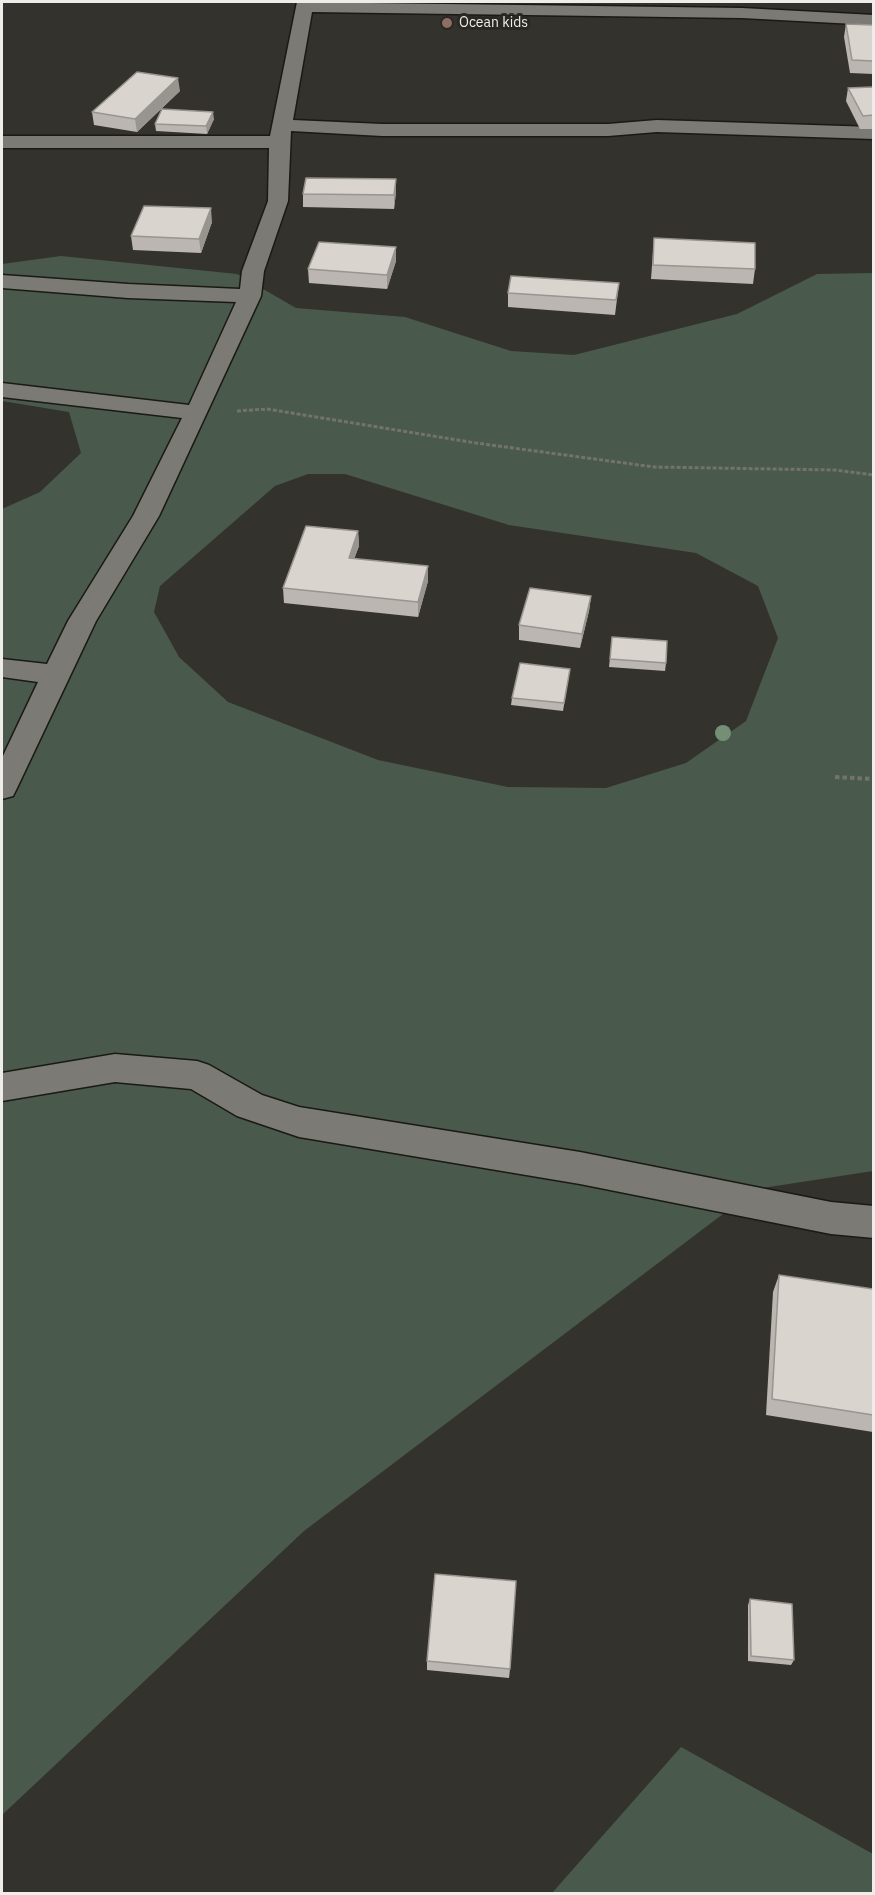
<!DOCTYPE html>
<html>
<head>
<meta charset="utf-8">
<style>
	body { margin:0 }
	#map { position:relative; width:875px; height:1895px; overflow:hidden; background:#34322c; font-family:"IBM Plex Sans",sans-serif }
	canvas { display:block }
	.frame { position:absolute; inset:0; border:3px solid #eeede9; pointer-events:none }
</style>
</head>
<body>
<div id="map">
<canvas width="875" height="1895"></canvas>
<div class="frame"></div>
</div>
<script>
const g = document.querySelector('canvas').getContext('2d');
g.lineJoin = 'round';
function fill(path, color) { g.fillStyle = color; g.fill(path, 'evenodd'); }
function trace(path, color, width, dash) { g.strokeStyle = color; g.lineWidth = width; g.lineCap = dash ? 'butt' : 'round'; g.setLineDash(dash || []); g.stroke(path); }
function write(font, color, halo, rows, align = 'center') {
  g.font = font + ' "IBM Plex Sans",sans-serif'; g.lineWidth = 6; g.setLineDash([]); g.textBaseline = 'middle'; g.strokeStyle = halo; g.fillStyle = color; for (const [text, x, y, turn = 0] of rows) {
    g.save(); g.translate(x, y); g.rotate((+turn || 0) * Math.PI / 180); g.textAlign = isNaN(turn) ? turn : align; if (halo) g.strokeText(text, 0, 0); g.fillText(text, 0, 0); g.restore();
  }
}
fill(new Path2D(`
	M61,256L237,274L296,308L405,317L511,351L574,355L737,314L817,274L873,273V1171L756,1189L304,1531L2,1815V509L40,492L81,453L69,412L2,401V264ZM308,474H345L509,525L696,553L758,586L778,638L746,721L686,763L606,788L508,787L378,760L228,702L179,657L154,612L160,586L275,486Z
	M681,1747L873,1854V1893H552Z`), '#495a4c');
const minor = new Path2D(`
	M297,2L742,8L874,15V25L742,18L312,12L293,120L382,124H608L657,120L874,127V139L657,132L608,136H382L291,131L288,201L264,271L261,296L159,516L96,621L17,788L13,796L2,799V758L38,682L2,677V659L47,664L68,621L133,516L182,418L2,397V383L189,405L236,302L128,298L2,288V275L128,284L240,289L242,271L268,201L269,148H2V136H270Z
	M115,1054L197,1061L209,1065L262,1095L299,1107L580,1152L831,1202L874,1206V1238L831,1234L580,1184L299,1137L237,1116L191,1089L115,1082L2,1101V1073Z`);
trace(minor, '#1b1915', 3);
trace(new Path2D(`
	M237,411L267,409L476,443L654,467L835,470L874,475`), '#74726d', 3, [4, 2]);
trace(new Path2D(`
	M835,777L874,779`), '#74726d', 4, [4.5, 3]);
fill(minor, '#7c7a74');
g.fillStyle = '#748f75';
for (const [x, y] of [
	[723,733]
]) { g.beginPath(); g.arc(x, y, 8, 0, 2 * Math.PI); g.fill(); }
fill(new Path2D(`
	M846,24L873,25V74L850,73L844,37Z
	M873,87V129H860L846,101L848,88Z
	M180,91L137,132L94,125L92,112Z
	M214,119L207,134L156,131L155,124Z
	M396,192L394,209L303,207V194Z
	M212,222L201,253L133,250L131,236Z
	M654,238L755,269L753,284L651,279Z
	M396,261L387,289L309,283L308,269Z
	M619,283L615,315L508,307V293Z
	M358,531L359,546L354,559L428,566V581L418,617L284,603L283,588Z
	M591,596L589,611L580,648L519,640V625Z
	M612,637L666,663L665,671L609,667Z
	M570,669L563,711L511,705L512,698Z
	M779,1275L873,1289V1432L766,1415L773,1292Z
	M750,1599L794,1660L791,1665L748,1661V1605Z
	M427,1661L510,1669L509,1678L427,1670Z`), '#bbb6b1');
fill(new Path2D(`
	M178,78L180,91L137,132L135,119Z
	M213,112L214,119L207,134L206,126Z
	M396,179V192L394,209V195Z
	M211,208L212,222L201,253L199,239Z
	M396,247V261L387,289V275Z
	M358,531L359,546L349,573V558Z
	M428,566V581L418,617V602Z
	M591,596L589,611L580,648L582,634Z`), '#989490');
const building = new Path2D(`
	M846,24L873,25V61L852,60Z
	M137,72L178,78L135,119L92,112Z
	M873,87V115L863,116L848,88Z
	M162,109L213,112L206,126L155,124Z
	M306,178L396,179L394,195L303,194Z
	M144,206L211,208L199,239L131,236Z
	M654,238L755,243V269L653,265Z
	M319,242L396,247L387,275L308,269Z
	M511,276L619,283L616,300L508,293Z
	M306,526L358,531L349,558L428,566L418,602L283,588Z
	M530,588L591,596L582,634L519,625Z
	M612,637L667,641L666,663L610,659Z
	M520,663L570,669L564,703L512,698Z
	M779,1275L873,1289V1415L772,1399Z
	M435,1574L516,1581L510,1669L427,1661Z
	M750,1599L792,1604L794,1660L751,1656Z`);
fill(building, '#d9d4ce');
trace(building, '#989490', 1.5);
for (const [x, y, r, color] of [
	[447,23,6,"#8d6e63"]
]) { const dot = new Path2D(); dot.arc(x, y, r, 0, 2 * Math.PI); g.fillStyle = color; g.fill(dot); trace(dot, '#2a2822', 2); }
write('14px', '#eeede9', '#2a2822', [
	["Ocean kids",459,23]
], 'left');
</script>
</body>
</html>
